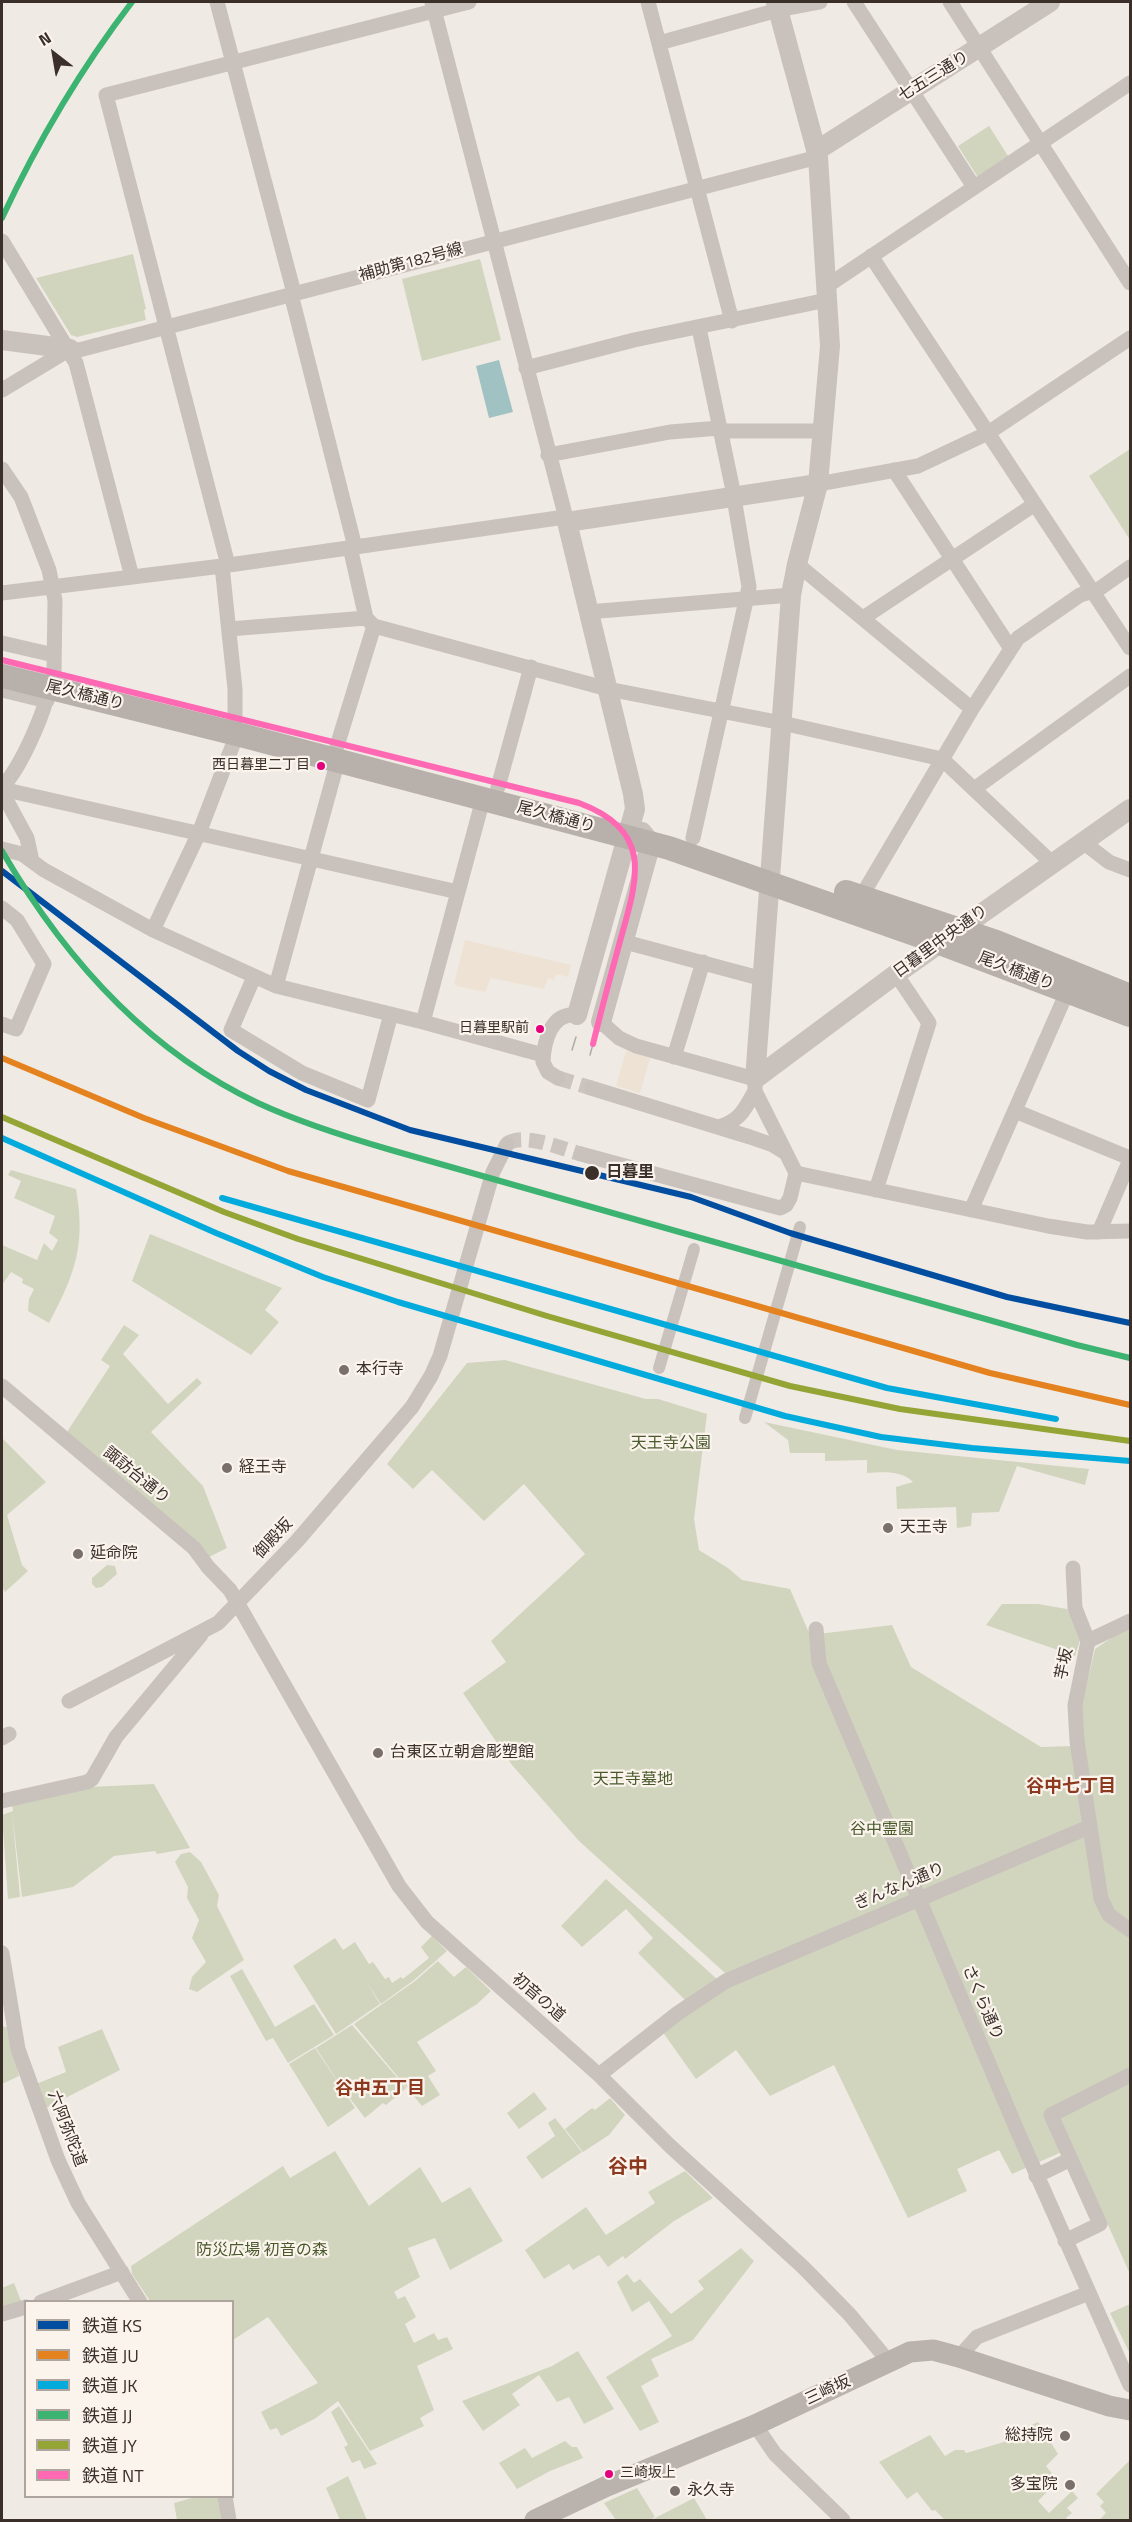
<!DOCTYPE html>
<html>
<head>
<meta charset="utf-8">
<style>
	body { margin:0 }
	#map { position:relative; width:1132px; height:2522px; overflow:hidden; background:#f0eae4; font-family:"Titillium Web","Noto Sans JP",sans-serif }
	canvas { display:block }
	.frame { position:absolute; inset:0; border:3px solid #3b2f2a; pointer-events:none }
	.legend { position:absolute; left:24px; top:2300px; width:210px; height:198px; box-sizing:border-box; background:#fbf4ed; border:2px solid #aea59f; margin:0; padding:8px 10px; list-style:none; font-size:18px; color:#3b2f2a }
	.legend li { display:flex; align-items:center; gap:12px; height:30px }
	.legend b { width:30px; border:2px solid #aea59f }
	.north { position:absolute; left:24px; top:24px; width:60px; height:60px; -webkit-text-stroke:4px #fbf4ed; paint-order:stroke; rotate:329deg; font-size:16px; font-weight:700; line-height:24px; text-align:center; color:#3b2f2a }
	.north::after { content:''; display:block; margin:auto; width:21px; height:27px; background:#3b2f2a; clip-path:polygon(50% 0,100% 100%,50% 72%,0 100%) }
</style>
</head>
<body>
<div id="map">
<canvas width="1132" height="2522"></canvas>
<div class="frame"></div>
<ul class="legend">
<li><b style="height:8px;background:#014ea0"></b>鉄道 KS</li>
<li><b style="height:8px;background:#e3821f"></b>鉄道 JU</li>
<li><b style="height:8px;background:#03abdc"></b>鉄道 JK</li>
<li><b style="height:8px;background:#3cb371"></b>鉄道 JJ</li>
<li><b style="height:8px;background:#94a435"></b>鉄道 JY</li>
<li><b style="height:8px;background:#ff69b4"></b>鉄道 NT</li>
</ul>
<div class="north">N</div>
</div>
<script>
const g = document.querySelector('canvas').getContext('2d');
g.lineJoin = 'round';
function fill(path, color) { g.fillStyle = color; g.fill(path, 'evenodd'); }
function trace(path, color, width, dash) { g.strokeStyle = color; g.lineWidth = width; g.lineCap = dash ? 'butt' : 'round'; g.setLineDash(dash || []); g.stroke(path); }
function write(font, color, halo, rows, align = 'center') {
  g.font = font + ' "Titillium Web","Noto Sans JP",sans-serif'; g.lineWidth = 4.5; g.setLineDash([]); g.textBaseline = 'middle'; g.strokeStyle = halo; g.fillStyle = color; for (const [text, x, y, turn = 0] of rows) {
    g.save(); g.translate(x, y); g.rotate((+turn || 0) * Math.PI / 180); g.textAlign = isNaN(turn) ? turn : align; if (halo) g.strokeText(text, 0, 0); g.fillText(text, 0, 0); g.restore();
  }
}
fill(new Path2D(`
	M989,126L1010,159L979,179L958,146Z
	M133,254L146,309L144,310L146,320L77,337L71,335L36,278Z
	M480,259L501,340L422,361L402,279Z
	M1130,449V540L1089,476Z
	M11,1170L76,1189C86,1245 75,1274 49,1323L28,1311L29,1299L34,1289L22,1283L23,1279L11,1272L2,1285V1245L37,1260L44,1243L52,1251L58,1240L49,1233L55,1216L14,1198L21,1181L8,1175Z
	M150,1234L282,1288L265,1310L279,1322L251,1355L132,1281Z
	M124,1325L139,1335L123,1354L168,1404L197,1378L202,1383L151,1432L203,1486L227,1548L209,1557L65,1435L110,1366L101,1360Z
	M505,1360L646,1399H658L707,1414L694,1519L699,1550L728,1568L742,1580L790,1589L810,1635L892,1625L911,1667L1041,1747L1072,1746L1095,1649L1117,1634L1130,1629V2274L1073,2147L1012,2174L999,2150L957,2169L967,2191L908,2218L834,2065L770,2096L736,2050L696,2079L662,2031L735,1982L579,1841L512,1765L463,1693L506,1662L491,1641L585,1554L524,1484L484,1521L432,1470L413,1489L387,1464L467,1363Z
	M764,1422L897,1450L1089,1469L1085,1485L1017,1466L999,1512L972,1513L971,1526L957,1528L956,1507L897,1509L896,1487L913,1482C902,1470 882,1472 867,1473V1460L825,1461V1453H790L788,1440Z
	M2,1438L46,1482L7,1515L22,1565L28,1571L5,1592L2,1586Z
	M107,1565L115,1566L117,1574L102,1587L96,1588L92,1584V1578Z
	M1002,1604H1038L1067,1609L1081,1637L1075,1656L986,1625Z
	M154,1784L190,1848L157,1854L155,1851L114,1856L73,1887L22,1897L12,1812L20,1897L8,1899L2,1815L13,1811L12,1805L90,1787Z
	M190,1852L201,1862L219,1895L217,1906L244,1960L197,1992L189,1989L192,1977L206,1962L192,1938L199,1920L187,1898L188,1887L175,1862L181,1854Z
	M606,1879L717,1979L685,2000L638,1953L653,1938L626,1909L582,1947L561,1926Z
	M432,1936L447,1951L414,1980L381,2004L365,1980L380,2004L336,2034L293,1966L335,1938L343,1950L355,1942L369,1964L373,1962L385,1979L389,1977L392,1983L401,1977L403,1979L429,1958L421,1947Z
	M438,1961L454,1977L466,1967L491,1991L477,2004L417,2042L436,2071L428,2076L440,2095L422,2106L354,2024L415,1981Z
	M242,1969L275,2027L314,2004L334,2035L288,2063L273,2038L266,2041L230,1976Z
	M352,2025L406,2088L386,2105L383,2103L365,2118L342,2088L316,2048Z
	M2,2026L10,2028L19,2076L2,2084Z
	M102,2029L120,2070L46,2108L36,2084L66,2072L58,2047Z
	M315,2048L355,2108L328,2127L289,2064Z
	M534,2092L547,2109L519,2129L507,2113Z
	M610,2098L625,2115L609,2135L583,2152L565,2129L592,2108L595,2110Z
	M555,2118L582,2152L542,2179L526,2157L555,2136L548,2123Z
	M335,2151L369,2206L420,2167L442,2203L470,2187L503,2241L450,2270L435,2238L408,2248L420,2277L394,2292L398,2299L405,2296L416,2317L405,2324L414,2343L434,2333L438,2340L447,2337L453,2349L417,2366L434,2410L420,2418L424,2426L370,2451L338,2401L316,2418L281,2436L277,2428L270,2430L261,2412L318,2383L268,2317L233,2340L232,2302L150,2301L132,2274L131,2266L283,2166L290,2178Z
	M685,2171L713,2198L674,2221L625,2259L623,2256L608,2267L599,2255L573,2270L569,2264L544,2279L525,2250L586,2207L606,2235L655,2203L648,2192Z
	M741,2248L754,2261L693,2340L651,2359L659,2376L641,2386L659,2422L640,2431L606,2377L672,2336L649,2301L632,2312L617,2282L627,2274L634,2283L640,2279L671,2314L704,2289L698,2281Z
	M14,2283L21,2301L2,2307V2288Z
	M1130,2304V2354L1110,2313Z
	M578,2351L614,2409L584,2424L569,2397L557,2402L539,2375L512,2394L520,2405L483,2431L462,2401L552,2366Z
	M339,2406L377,2464L364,2469L360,2460L352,2463L344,2447L348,2445L331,2412Z
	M1038,2422L1058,2454L1046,2466L1058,2481L1038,2501L1049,2513L1072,2491L1078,2498L1067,2508L1072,2513L1066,2518L1068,2520H945L935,2510L932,2511L917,2492L907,2499L879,2462L930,2435L945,2456L955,2450H964L966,2453L1004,2442L1003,2437Z
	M565,2441L572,2447H577L583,2458L550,2471L517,2489L499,2463L525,2448L532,2458Z
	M1130,2460V2520H1099L1106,2513L1100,2506L1104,2502L1096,2494Z
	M348,2476L367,2520H340L326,2488Z
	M637,2488L655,2517L650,2520H616L604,2503Z
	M192,2497H219L223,2518L217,2520H177L174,2503L192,2498Z
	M694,2498L707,2520H653L657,2517Z`), '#d1d5be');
fill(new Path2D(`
	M465,940L571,965L568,977L556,974L554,980L548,978L544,989L491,978L485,992L457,986L454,984Z
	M626,1051L650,1058L640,1093L616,1086Z`), '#eee2d4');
fill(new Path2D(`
	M499,360L513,412L489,418L476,366Z`), '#a0c2c2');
trace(new Path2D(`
	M558,1078L591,1088
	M507,1144C523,1132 563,1149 581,1154`), '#ccc5bf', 15, [15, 8]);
trace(new Path2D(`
	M659,1368L694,1249
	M745,1418L800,1227`), '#c9c2bc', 12);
trace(new Path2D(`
	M217,2L294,293
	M432,2L567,522
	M648,2L732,321
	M854,2L974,187
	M950,2L1130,283
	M659,43L778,10L820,2
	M2,241L76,363L132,577
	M871,256L1130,648
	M827,286L1130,83
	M291,294L355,547
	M70,349L79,350L818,157
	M526,368L634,340L827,300
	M2,390L70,349
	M720,431H822
	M548,455L670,432L720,428
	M2,469L21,497L49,570L55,600L54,674
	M894,470L1011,649
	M818,484L918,466L988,433L1130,338
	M797,564L972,709
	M228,565L106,95L469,2
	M222,566L235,689V720
	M2,593L222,566L565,517
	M588,612L791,595
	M863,618L1035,504
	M374,626L608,689L782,723L942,759L1052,863
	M229,629L366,618
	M2,643L54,655
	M2,690L47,701
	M337,746L374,626L366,618L350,547
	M2,787C20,769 45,713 49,687
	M498,787L531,667
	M2,789L458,892
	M974,789L1130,676
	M2,792L27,838L32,861
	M693,838L749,587L732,486L699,328
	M1083,842L1109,862L1130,870
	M2,849L22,854L44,870L153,930L276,986L423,1022L543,1055
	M861,897L972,709L1018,638L1080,595L1099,589L1130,567
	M2,908L17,920L44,964L16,1029L2,1024
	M153,930L199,833L237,734
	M625,942L763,979
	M254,977L231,1030L302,1073L368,1100L391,1014
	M276,986L338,760
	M423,1022L483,799
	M674,1057L703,962
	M558,1078L548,1072L543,1062C544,1041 551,1012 577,1015
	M591,1088L750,1137L773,1145L786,1153
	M1015,1111L1130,1158
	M719,1127C741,1120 744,1110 755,1091
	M581,1154L780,1208L786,1205L790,1198L796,1173L755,1091V1079L636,1046L619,1038L601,1022
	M796,1173L1048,1226L1087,1232L1130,1231
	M876,1190L929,1023L896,974
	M971,1210L1067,992
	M1099,1232L1130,1160
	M2,1386L194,1548L208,1567L230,1590L399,1886L427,1922L599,2075L670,2146L803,2267L850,2315L889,2362
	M1073,1568L1075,1608L1088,1641
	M1130,1621L1088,1641L1075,1705L1077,1741L1101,1899L1109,1915L1130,1930
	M816,1629L819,1663L1017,2130L1130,2385
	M69,1701L218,1623L297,1541L412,1407L431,1376L440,1356L493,1172L507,1144
	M2,1738L9,1734
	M2,1801L87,1782L92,1779L116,1737L201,1635
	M2,1953L18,2049L58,2160L78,2203L140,2302
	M599,2075L678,2013L726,1981L1089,1827
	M1036,2176L1071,2159
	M1065,2241L1100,2224L1051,2115L1130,2075
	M41,2302L122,2272
	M2,2314L26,2307
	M959,2357L977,2337L1089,2293
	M755,2425L775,2454L843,2520
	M225,2496L229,2520`), '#c9c2bc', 15);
trace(new Path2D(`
	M816,151L1050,2
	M2,340L70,349
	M577,1015L635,809L633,794L567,522L818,484
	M601,1022L651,843L642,832
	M755,1079L791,595L797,564L818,484L830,346L818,157L776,2
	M755,1079L896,974L1130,809`), '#c9c2bc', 20);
trace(new Path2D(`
	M535,2520L607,2486L755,2425L910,2352L933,2350L959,2357L1109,2406L1130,2410`), '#b9b2ad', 21);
trace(new Path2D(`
	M2,676L237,734L669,848L940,943L1130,1015
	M846,892L996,942L1130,996`), '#b8b0ab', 24);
trace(new Path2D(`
	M572,1050L576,1037
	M590,1055L593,1044`), '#b1aba7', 1.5);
trace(new Path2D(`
	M2,871L238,1051L269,1071L306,1090L410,1130L691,1197L790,1233L1007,1297L1130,1323`), '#014ea0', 6);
trace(new Path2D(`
	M2,1058L144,1118L288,1171L990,1373L1130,1405`), '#e3821f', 6);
trace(new Path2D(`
	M2,1138L216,1233L323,1277L398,1302L785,1416L881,1437L972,1448L1130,1461
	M222,1198L887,1388L1056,1419`), '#03abdc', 6);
trace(new Path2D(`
	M2,218C38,141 80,70 132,2
	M2,851C63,956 146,1050 258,1103C301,1123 346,1137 391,1150L1077,1345L1130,1358`), '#3cb371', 6);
trace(new Path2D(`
	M2,1117L224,1212L298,1239L547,1316L790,1386L900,1409L1130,1441`), '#94a435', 6);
trace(new Path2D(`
	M2,660L579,803C657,832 636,882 619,945C610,978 601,1011 593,1044`), '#ff69b4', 6);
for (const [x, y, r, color] of [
	[321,766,5,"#e5007d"],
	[540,1029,5,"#e5007d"],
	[592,1173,8,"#3b2f2a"],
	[344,1370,6,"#7a706b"],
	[227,1468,6,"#7a706b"],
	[888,1528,6,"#7a706b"],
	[78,1554,6,"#7a706b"],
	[378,1753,6,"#7a706b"],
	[1065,2436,6,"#7a706b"],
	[609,2474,5,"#e5007d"],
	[1070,2485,6,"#7a706b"],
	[675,2491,6,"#7a706b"]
]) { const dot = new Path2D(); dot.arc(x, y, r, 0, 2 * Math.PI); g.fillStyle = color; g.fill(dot); trace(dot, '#fbf4ed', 2); }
write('14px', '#3b2f2a', '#fbf4ed', [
	["西日暮里二丁目",310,766],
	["日暮里駅前",529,1029],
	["三崎坂上",620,2474,"left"]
], 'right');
write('16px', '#3b2f2a', '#fbf4ed', [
	["七五三通り",934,77,-32],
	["補助第182号線",411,263,-15],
	["尾久橋通り",85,696,14],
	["尾久橋通り",556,818,15],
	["日暮里中央通り",941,942,-36],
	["尾久橋通り",1016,972,21],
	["諏訪台通り",136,1476,39],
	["御殿坂",274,1539,-47],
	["芋坂",1065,1664,-78],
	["ぎんなん通り",900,1887,-23],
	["初音の道",538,1998,41],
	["さくら通り",982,2003,67],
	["六阿弥陀道",66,2129,69],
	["三崎坂",828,2391,-25]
]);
write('bold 16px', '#3b2f2a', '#fbf4ed', [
	["日暮里",606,1173]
], 'left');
write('16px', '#3b2f2a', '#fbf4ed', [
	["本行寺",356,1370],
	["経王寺",239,1468],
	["天王寺",900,1528],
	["延命院",90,1554],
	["台東区立朝倉彫塑館",390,1753],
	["総持院",1053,2436,"right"],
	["多宝院",1058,2485,"right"],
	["永久寺",687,2491]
], 'left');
write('16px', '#4a5a2d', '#fbf4ed', [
	["天王寺公園",671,1444],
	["天王寺墓地",633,1780],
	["谷中霊園",882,1830],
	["防災広場 初音の森",262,2251]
]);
write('bold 18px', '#8d3920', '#fbf4ed', [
	["谷中七丁目",1071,1788],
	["谷中五丁目",380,2090]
]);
write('bold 20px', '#8d3920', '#fbf4ed', [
	["谷中",628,2168]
]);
</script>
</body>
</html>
